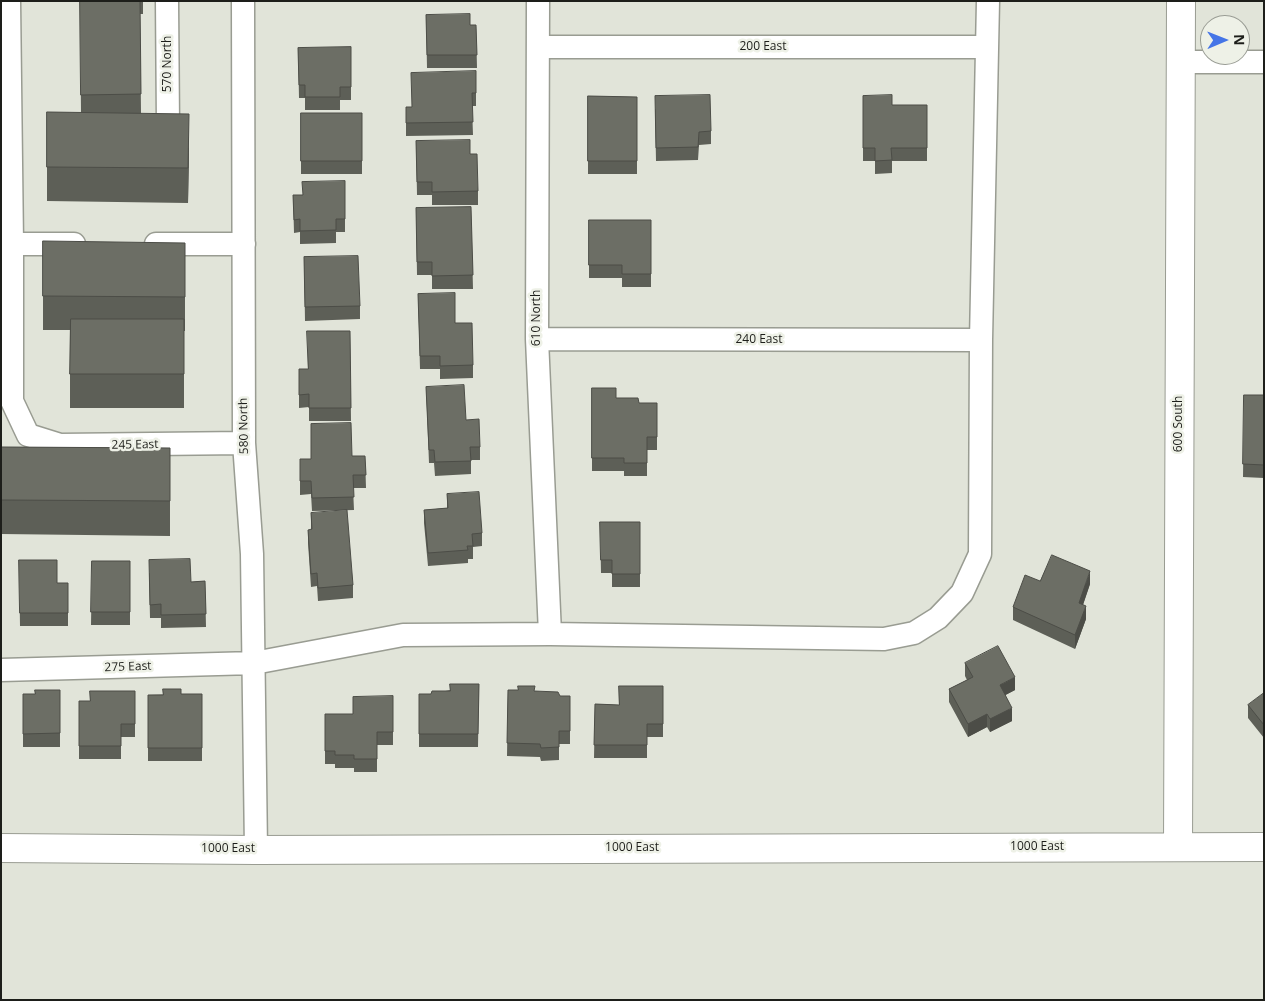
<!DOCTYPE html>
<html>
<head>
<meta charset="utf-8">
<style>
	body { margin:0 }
	#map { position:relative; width:1265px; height:1001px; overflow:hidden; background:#e1e4d9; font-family:"Open Sans",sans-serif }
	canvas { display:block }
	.frame { position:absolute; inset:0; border:2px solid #1d1e1a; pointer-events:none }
	.north { position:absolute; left:1200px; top:15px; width:50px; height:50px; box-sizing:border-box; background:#eef1e7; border:1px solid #9a9d95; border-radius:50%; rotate:89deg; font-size:14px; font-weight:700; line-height:20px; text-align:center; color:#1d1e1a }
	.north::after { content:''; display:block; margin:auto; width:18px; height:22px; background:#4575e7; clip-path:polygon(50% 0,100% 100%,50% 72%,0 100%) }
</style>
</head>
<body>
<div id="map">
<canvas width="1265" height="1001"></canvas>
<div class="frame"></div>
<div class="north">N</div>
</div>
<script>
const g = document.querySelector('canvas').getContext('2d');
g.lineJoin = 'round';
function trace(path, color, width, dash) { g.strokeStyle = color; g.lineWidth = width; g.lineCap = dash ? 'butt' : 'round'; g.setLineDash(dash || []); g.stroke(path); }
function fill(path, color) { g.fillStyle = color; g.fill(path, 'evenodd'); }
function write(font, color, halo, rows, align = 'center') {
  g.font = font + ' "Open Sans",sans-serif'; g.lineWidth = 5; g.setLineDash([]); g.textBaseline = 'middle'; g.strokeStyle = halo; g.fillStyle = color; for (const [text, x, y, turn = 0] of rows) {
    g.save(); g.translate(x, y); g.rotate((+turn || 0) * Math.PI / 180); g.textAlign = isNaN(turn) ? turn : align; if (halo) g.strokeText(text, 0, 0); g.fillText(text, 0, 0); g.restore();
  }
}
const minor = new Path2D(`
	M9,1L12,244V401L28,435L60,445L244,443
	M167,1L168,126
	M243,1L244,443L252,554L256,850
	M538,1L537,339L550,634
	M539,47H987
	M1180,62H1264
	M12,244H74
	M156,244H244
	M537,339L981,340
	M1,670L254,663L403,635L550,634L884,639L914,633L938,618L962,593L980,554L981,340L988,1`);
const tertiary = new Path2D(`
	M1178,847L1181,1
	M1,848L256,850L1264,847`);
trace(minor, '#999c92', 25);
trace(tertiary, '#999c92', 30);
trace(minor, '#fff', 22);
trace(tertiary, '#fff', 28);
fill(new Path2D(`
	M80,1H143V14H140L141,113L189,148L188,203L47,201V112L81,113Z
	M426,15L470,25H476L477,68H427Z
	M351,47V100H340V110H305V98H299L298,48Z
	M476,71V106H472L473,135L406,136V107H412Z
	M588,96L637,97V174H588Z
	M863,96L892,105H927V161H892V173L875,174V161H863Z
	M655,109L711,131V144L699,145L698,160L656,161Z
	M301,113H362V174H301Z
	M416,141L470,154L478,191V205H432V195H417Z
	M345,181V232H336V243L300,244V232L294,233L293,195H302Z
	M471,207L473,289H432V275H417L416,208Z
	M589,220H651V287H622V278H589Z
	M43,241L185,277V331H184V408H70V330H43Z
	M304,257L360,306V319L305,321Z
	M418,294L455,323L473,365V378L440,379V369H420Z
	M350,331L351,421H309V407L299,408V369H308Z
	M426,387L466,420L480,447V460H471V474L435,476L434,463H429Z
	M592,388L616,398L639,403H657V450H647V476H624V471H592Z
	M1244,395H1264V478L1243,477Z
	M1,447L170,448V536L1,534Z
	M352,456H365L366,488H353L354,510L312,511L311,494L300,495V472L311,459Z
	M447,494L482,533V546L473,547V559H468V563L428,566L424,523V510L447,508Z
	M311,513L353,585V598L318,601L317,586L311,587L308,543V530H311Z
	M600,522H640V587H612V573H601Z
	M19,560L57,583H68V626H20Z
	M92,561H130V625H91Z
	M149,573L191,582L205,581L206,627L161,628V618H150Z
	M1040,581L1090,584L1083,605L1086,619L1075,649L1013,620V607Z
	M965,663L1015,690L1005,695L1012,721L990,732L987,727L968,737L949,702V689L967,680L965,676Z
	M479,684L478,747H419V694H431Z
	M663,686V737H647V758H594L595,704L619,705Z
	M60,690V747H23V694H35Z
	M508,690L535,691L560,696H570V744H559V760L541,761L540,757L507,756Z
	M135,691V737H121V759H79V701H90Z
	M1264,693V738L1248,718V705Z
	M181,694H202V761H148V695Z
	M393,696V745H377V772H354V768H335V764H325V714H353Z`), '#5d5f57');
fill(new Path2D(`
	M189,114V148L188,203V168Z
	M1090,571V584L1079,616V603Z
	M1086,606V619L1075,649V635Z
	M1015,677V690L1000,698V685Z
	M1012,708V721L990,732V719Z
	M987,714V727L968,737V724Z`), '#4c4d47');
const building = new Path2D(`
	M80,1H140L141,94L81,95Z
	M470,14V25H476L477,55H427L426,15Z
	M351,47V87H340V97H305V85H299L298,48Z
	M476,71V93H472L473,122L406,123V107H412L411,73Z
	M710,95L711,131L699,132L698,147L656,148L655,96Z
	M892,95V105H927V148H891L892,160L875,161V148H863V96Z
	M588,96L637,97V161H588Z
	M47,112L189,114L188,168L47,167Z
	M301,113H362V161H301Z
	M470,140V154H477L478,191L432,192V182H417L416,141Z
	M345,181V219H336V230L300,231V219L294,220L293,195H303L302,182Z
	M471,207L473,275L432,276V262H417L416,208Z
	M589,220H651V274H622V265H589Z
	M43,241L185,243V297L43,296Z
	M358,256L360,306L305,307L304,257Z
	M455,293V323H472L473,365L440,366V356H420L418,294Z
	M71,319H184V374H70Z
	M307,331H350L351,408H309V394L299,395V369H308Z
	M464,385L466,420L479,419L480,447H470L471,461L435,462L434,450H429L426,387Z
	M592,388H616V398H638L639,403H657V437H647V463H624V458H592Z
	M1244,395H1264V465L1243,464Z
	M351,423L352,456H365L366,475H353L354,497L312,498L311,481H300V459H311V424Z
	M1,447L170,448V501L1,500Z
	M479,492L482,533L472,534L473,546H467L468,550L428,553L424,510L448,508L447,494Z
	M347,510L353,585L318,588L317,573L311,574L308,530L312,529L311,513Z
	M600,522H640V574H612V560H601Z
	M1052,555L1090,571L1079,603L1086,606L1075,635L1013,607L1025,575L1040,581Z
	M190,559L191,582L205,581L206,614L161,615V604L150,605L149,560Z
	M19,560H57V583H68V613H20Z
	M92,561H130V612H91Z
	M998,646L1015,677L1000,685L1012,708L990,719L987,714L968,724L949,689L973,677L965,663Z
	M450,684H479L478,734H419V694H431L432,691H450Z
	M518,686H535L534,691L558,692L560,696H570V731H559V747L541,748L540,744L507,743L508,690H518Z
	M619,686H663V724H647V745H594L595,704L619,705Z
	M163,689H181V694H202V748H148V695H163Z
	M35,690H60V733L23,734V694H35Z
	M90,691H135V724H121V746H79V701H90Z
	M1264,693V725L1248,705Z
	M393,696V732H377V759H354V755H335V751H325V714H353V697Z`);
fill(building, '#6c6e65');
trace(building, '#4c4d47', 1);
write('12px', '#1d1e1a', '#eef1e7', [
	["200 East",763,47],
	["570 North",168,64,-90],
	["610 North",537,318,-90],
	["240 East",759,340],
	["600 South",1179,424,-90],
	["580 North",244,426,-91],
	["245 East",135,445,-1],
	["275 East",128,667,-2],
	["1000 East",1037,847],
	["1000 East",632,848],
	["1000 East",228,849]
]);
</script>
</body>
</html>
